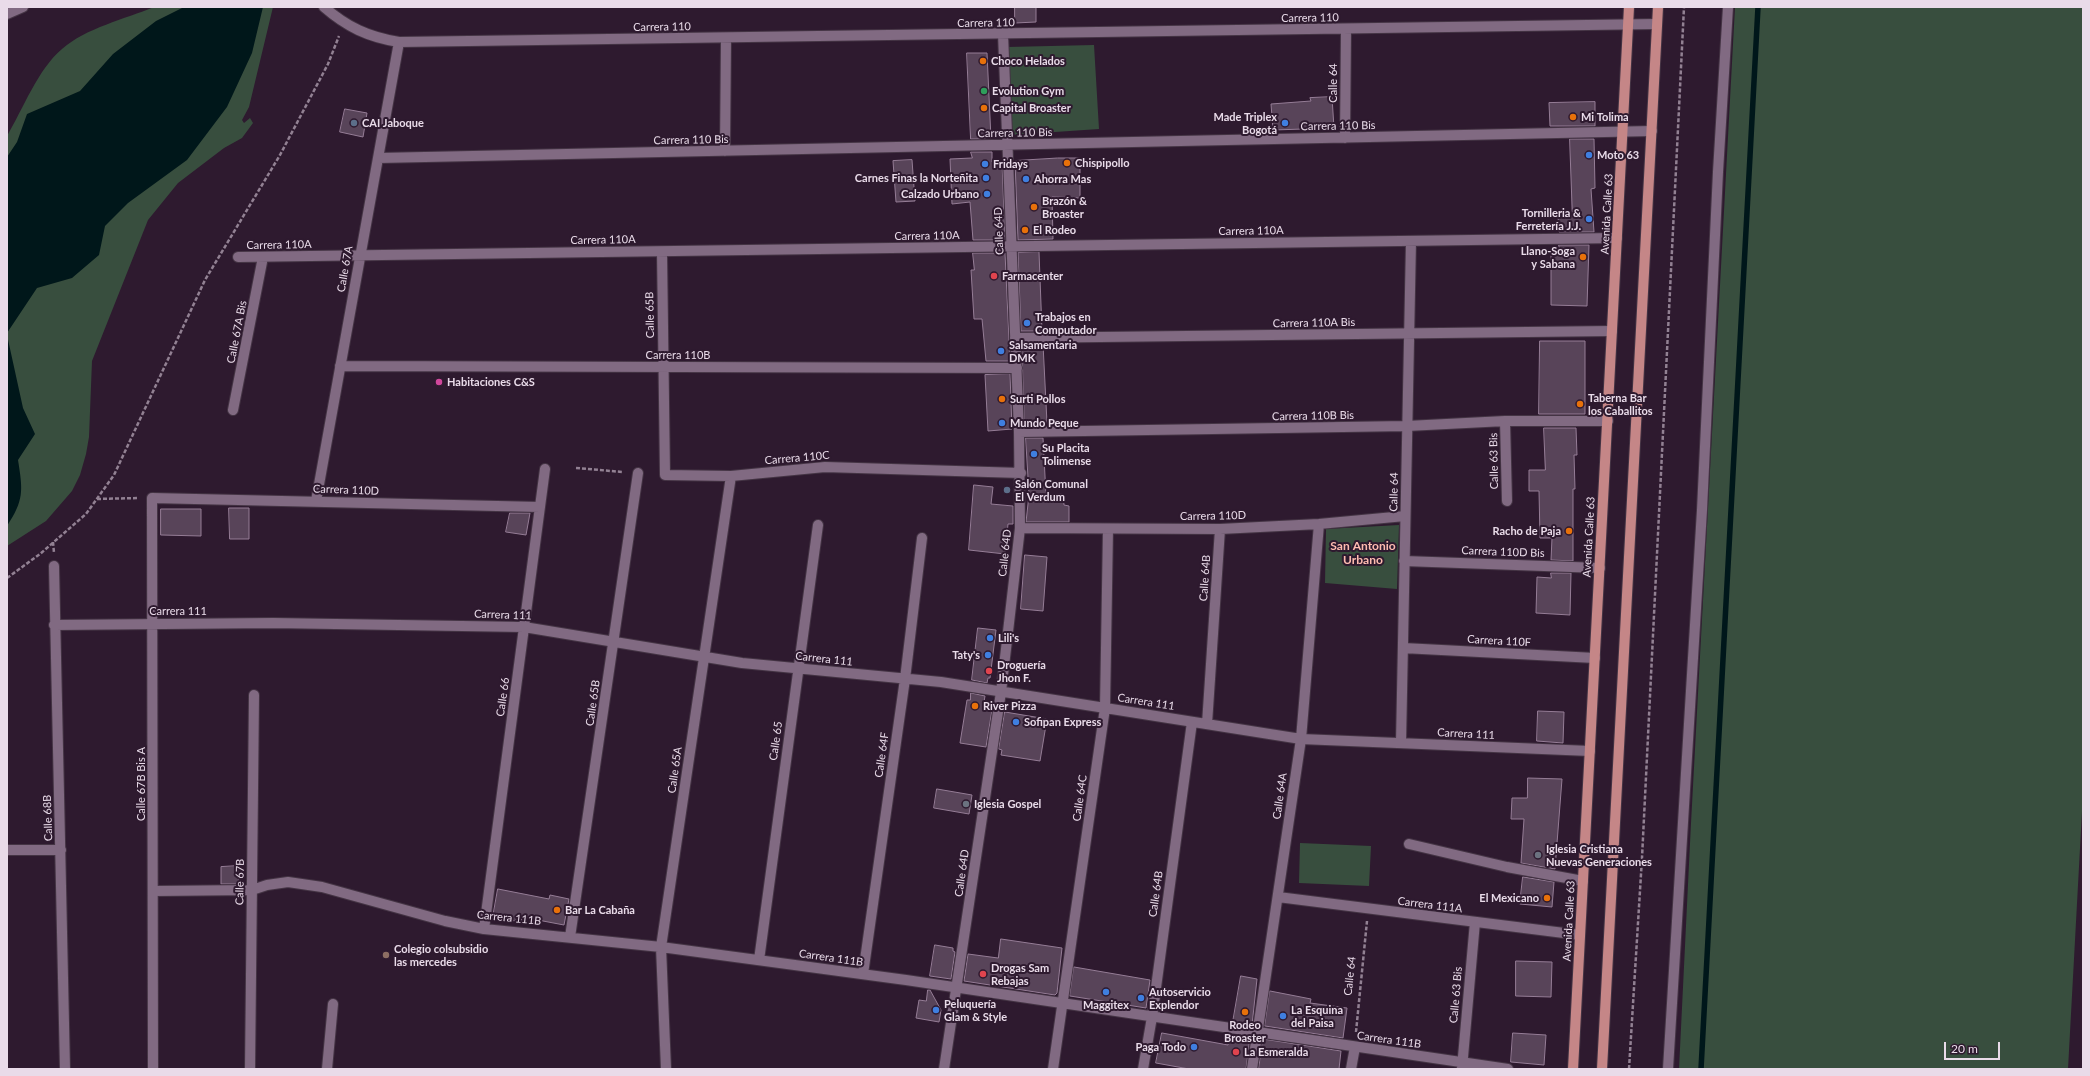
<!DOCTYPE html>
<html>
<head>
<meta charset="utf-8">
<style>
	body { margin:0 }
	#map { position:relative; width:2090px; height:1076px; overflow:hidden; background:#2e1a2f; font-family:Lato,sans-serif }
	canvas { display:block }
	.frame { position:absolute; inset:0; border:8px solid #e9dbe9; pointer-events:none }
	.scale { position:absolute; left:1944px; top:1042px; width:56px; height:18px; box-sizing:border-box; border:2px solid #e9dbe9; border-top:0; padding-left:5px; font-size:12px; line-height:14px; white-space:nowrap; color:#e9dbe9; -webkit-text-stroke:3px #2e1a2f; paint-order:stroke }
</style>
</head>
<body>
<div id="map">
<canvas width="2090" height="1076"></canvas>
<div class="frame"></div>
<div class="scale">20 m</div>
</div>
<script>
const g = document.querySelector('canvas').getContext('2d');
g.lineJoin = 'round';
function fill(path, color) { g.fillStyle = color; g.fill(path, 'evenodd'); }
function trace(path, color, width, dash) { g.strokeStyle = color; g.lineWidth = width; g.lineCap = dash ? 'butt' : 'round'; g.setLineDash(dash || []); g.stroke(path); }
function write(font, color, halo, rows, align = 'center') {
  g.font = font + ' Lato,sans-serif'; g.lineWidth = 4; g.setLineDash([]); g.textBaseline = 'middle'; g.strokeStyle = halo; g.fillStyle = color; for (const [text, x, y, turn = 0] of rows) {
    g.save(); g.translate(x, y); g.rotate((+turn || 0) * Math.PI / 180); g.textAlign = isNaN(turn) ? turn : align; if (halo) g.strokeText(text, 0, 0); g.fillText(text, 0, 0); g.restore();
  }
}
fill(new Path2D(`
	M154,7H273L249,107L242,120L244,123L250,118L253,123L242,138L224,148L178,183L148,220L92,361L89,437L86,454L80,475L72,491L46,521L7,546V136C23,109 38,69 62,49C86,28 125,19 154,7Z
	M1735,7H2083V793L2068,1069H1679L1691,823Z
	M1094,45L1099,129L1011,135L1007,47Z
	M1399,525L1397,589L1325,583L1326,529Z
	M1300,843L1371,846L1369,886L1299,883Z`), '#384e3e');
fill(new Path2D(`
	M184,7H263L252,53L227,107L187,160L128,203L105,226L99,255L72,278L37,288L7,333V157L17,142L27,114L80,91L113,54L156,21Z
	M7,335L23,408L35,434L18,460C23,491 24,500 7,526Z`), '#00171a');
trace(new Path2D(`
	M1701,1069L1758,7`), '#00171a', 5.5);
const building = new Path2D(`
	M1015,7H1036V22L1015,23Z
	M967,53H987L991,139H971Z
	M1332,97L1334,128L1273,130L1271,104L1311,101L1310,98Z
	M1595,102V126H1550L1549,103Z
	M345,109L367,113L363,137L340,132Z
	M1570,139H1594L1595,188L1591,189L1594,232H1559L1558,216H1572Z
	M971,152H992V162H1002L1005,240H973L970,202L952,204L950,159L972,158Z
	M1058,158H1080V198L1052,197L1053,239L1018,240L1015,161Z
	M912,160L915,201L896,202L893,161Z
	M1559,245H1589L1587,306L1551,305V250L1559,249Z
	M1039,252L1042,331H1021L1018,253Z
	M973,253H1005L1010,361H986L982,319H974L971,270H974Z
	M1540,341H1585V414H1539Z
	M1022,344H1043L1047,423H1043V425H1025Z
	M1010,374L1012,429L988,431L985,375Z
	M1544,428H1576L1577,455H1574L1575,489H1573V561L1551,560L1552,538H1540L1539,491H1529V470H1545Z
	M1026,438H1043L1046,495L1063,494L1064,505L1069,506V522H1026L1029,495Z
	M974,485L993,487L991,504L1013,506V524H1008L1005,554L969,550Z
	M229,508H249V539H230Z
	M161,509H201V536L161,535Z
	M510,513H530L526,535L506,532Z
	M1025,555L1047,557L1043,611L1021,609Z
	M1551,573H1571L1570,615L1536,613L1537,577L1551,578Z
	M978,628L996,630L990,678H988L987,683L972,680Z
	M971,693L985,696L983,708L992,710L986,747L960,743L967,700H970Z
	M1538,711L1564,712L1563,743L1537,741Z
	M1005,712L1047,719L1040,761L1001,755L1002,750L999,749Z
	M1528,778L1562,779L1555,869L1521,863L1524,819H1511L1512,798H1527Z
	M937,789L972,795L969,814L934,808Z
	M238,866L239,884H221V867Z
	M1523,877L1554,882L1552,907L1520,904Z
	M498,889L549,899L550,895L569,899L564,925L522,917L521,922L493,917Z
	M1001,939L1062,948L1057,993L1055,995L964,981L968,954L998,958Z
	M935,945L953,948V951L955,952L951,979L930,976Z
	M1516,961L1552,962L1551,997L1516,996Z
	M1074,967L1150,980L1146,1008L1070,996Z
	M1241,976L1257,979L1252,1025L1233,1022Z
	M928,990H930L941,1010L939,1022L916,1018L919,1000L926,1001Z
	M1270,991L1311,999L1310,1003L1347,1008L1343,1038L1265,1026Z
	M1162,1033L1228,1045L1230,1035L1250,1037L1246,1069H1189L1156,1063Z
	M1513,1033L1546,1035L1544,1065L1511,1062Z
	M1263,1039L1341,1051L1339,1069H1259Z`);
fill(building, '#584459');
trace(building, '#957d96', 1);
const minor = new Path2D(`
	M324,7C347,27 368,37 399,42L1657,24
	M7,14L23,7
	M1345,138L1346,29
	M725,151L726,38
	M378,158L1652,131
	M662,252L665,475L731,476L825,467L1021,473
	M238,257L1617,238
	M1015,338L1612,331
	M340,366L1017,368
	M233,410L263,257
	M1505,421L1507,501
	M1019,432L1407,426L1505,421H1608
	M316,501L399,42
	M1020,528L1220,529L1319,524L1405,516
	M1404,561L1600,568
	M54,566L65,1069
	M54,625L273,623L524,627L742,663L941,682L1301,739L1590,751
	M1403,648L1595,658
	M1207,724L1220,529
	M1401,743L1411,241
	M1409,844L1507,867L1583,881
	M7,850H61
	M154,891L252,890L267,885L288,882L322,887L445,921L484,929L661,947L906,980L1508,1069
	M1278,897L1580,935
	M484,929L545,469
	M570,937L638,473
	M759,960L818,525
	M863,974L905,679L922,538
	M1462,1068L1475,922
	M153,1069L152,498L540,507
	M250,1069L254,695
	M327,1069L333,1004
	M666,1069L661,947L731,476
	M944,1069L1001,692L1020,528L1019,432L1003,34
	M1053,1069L1105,708L1108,529
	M1143,1069L1152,1017L1192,722
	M1252,1069L1301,739L1319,524
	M1351,1069L1355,1047
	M1668,1069L1702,510L1718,172L1728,7`);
const major = new Path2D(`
	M1573,1069L1629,7
	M1602,1069L1658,7`);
trace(minor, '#443444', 12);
trace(major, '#443444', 12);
trace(new Path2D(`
	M576,468L623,472
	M97,499L139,498
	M53,542L54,553
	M7,578L40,554L86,514L114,475L205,280L280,155L328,64L339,36
	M1356,1032L1367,921
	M1629,1069L1642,858L1684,7`), '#928193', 2.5, [4, 2]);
trace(minor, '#816a82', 10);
trace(major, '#c58687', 10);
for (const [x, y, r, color] of [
	[983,61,4,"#e8710a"],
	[984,91,4,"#2e9e5b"],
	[984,108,4,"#e8710a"],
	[1573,117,4,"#e8710a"],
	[354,123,4,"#5c6f8a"],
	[1285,123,4,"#3f7fe0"],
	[1589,155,4,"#3f7fe0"],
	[1067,163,4,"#e8710a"],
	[985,164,4,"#3f7fe0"],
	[986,178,4,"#3f7fe0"],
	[1026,179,4,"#3f7fe0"],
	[987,194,4,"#3f7fe0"],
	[1034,207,4,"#e8710a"],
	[1589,219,4,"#3f7fe0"],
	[1025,230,4,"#e8710a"],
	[1583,257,4,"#e8710a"],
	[994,276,4,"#e0444e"],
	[1027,323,4,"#3f7fe0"],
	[1001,351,4,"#3f7fe0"],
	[439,382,4,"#d1479c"],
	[1002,399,4,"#e8710a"],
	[1580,404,4,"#e8710a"],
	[1002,423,4,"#3f7fe0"],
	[1034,454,4,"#3f7fe0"],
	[1007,490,4,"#5c6f8a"],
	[1569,531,4,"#e8710a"],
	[990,638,4,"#3f7fe0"],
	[988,655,4,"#3f7fe0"],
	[989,671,4,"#e0444e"],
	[975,706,4,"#e8710a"],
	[1016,722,4,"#3f7fe0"],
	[966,804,4,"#6b7280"],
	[1538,855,4,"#6b7280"],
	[1547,898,4,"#e8710a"],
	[557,910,4,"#e8710a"],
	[386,955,4,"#8d6e63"],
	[983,974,4,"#e0444e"],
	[1106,992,4,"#3f7fe0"],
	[1141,998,4,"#3f7fe0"],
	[936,1010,4,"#3f7fe0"],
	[1245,1012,4,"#e8710a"],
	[1283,1016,4,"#3f7fe0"],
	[1194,1047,4,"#3f7fe0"],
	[1236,1052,4,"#e0444e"]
]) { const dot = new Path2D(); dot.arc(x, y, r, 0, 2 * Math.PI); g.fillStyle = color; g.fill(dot); trace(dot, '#2e1a2f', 1.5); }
write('11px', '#e9dbe9', '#2e1a2f', [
	["Carrera 110",1310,18,-1],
	["Carrera 110",986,23,-1],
	["Carrera 110",662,27,-1],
	["Calle 64",1333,83,-90],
	["Carrera 110 Bis",1338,126,-1],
	["Carrera 110 Bis",1015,133,-1],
	["Carrera 110 Bis",691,140,-1],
	["Avenida Calle 63",1607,214,-87],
	["Calle 64D",999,231,-92],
	["Carrera 110A",1251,231,-1],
	["Carrera 110A",927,236,-1],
	["Carrera 110A",603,240,-1],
	["Carrera 110A",279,245,-1],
	["Calle 67A",345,269,-80],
	["Calle 65B",650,315,-91],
	["Carrera 110A Bis",1314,323,-1],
	["Calle 67A Bis",237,332,-79],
	["Carrera 110B",678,355],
	["Carrera 110B Bis",1313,416,-1],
	["Carrera 110C",797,458,-5],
	["Calle 63 Bis",1494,461,-91],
	["Carrera 110D",346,490,2],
	["Calle 64",1394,492,-89],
	["Carrera 110D",1213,516,-1],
	["Avenida Calle 63",1589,537,-87],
	["Carrera 110D Bis",1503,552,2],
	["Calle 64D",1005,553,-84],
	["Calle 64B",1205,578,-86],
	["Carrera 111",178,611],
	["Carrera 111",503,615,2],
	["Carrera 110F",1499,641,3],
	["Carrera 111",824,659,6],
	["Calle 66",503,697,-82],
	["Carrera 111",1146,702,9],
	["Calle 65B",593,703,-82],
	["Carrera 111",1466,734,3],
	["Calle 65",776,741,-82],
	["Calle 64F",882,755,-82],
	["Calle 65A",675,770,-82],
	["Calle 67B Bis A",141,784,-90],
	["Calle 64A",1280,796,-82],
	["Calle 64C",1080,798,-82],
	["Calle 68B",48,818,-92],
	["Calle 64D",962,873,-82],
	["Calle 67B",240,882,-89],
	["Calle 64B",1156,894,-82],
	["Carrera 111A",1430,905,7],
	["Carrera 111B",509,918,6],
	["Avenida Calle 63",1569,921,-87],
	["Carrera 111B",831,958,8],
	["Calle 64",1350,976,-84],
	["Calle 63 Bis",1456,995,-85],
	["Carrera 111B",1389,1040,8]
]);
write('bold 11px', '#e9dbe9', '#2e1a2f', [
	["Choco Helados",991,61],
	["Evolution Gym",992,91],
	["Capital Broaster",992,108],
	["Made Triplex",1277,117,"right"],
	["Bogotá",1277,130,"right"],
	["Mi Tolima",1581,117],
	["CAI Jaboque",362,123],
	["Moto 63",1597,155],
	["Chispipollo",1075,163],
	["Fridays",993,164],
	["Carnes Finas la Norteñita",978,178,"right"],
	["Ahorra Mas",1034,179],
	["Calzado Urbano",979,194,"right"],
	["Brazón &",1042,201],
	["Broaster",1042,214],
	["Tornilleria &",1581,213,"right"],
	["Ferretería J.J.",1581,226,"right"],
	["El Rodeo",1033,230],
	["Llano-Soga",1575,251,"right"],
	["y Sabana",1575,264,"right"],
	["Farmacenter",1002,276],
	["Trabajos en",1035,317],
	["Computador",1035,330],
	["Salsamentaria",1009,345],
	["DMK",1009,358],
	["Habitaciones C&S",447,382],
	["Taberna Bar",1588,398],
	["los Caballitos",1588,411],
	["Surti Pollos",1010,399],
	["Mundo Peque",1010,423],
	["Su Placita",1042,448],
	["Tolimense",1042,461],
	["Salón Comunal",1015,484],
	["El Verdum",1015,497],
	["Racho de Paja",1561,531,"right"],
	["Lili's",998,638],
	["Taty's",980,655,"right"],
	["Droguería",997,665],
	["Jhon F.",997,678],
	["River Pizza",983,706],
	["Sofipan Express",1024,722],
	["Iglesia Gospel",974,804],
	["Iglesia Cristiana",1546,849],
	["Nuevas Generaciones",1546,862],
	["El Mexicano",1539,898,"right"],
	["Bar La Cabaña",565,910],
	["Colegio colsubsidio",394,949],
	["las mercedes",394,962],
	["Drogas Sam",991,968],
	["Rebajas",991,981],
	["Autoservicio",1149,992],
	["Explendor",1149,1005],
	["Peluquería",944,1004],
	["Glam & Style",944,1017],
	["Maggitex",1106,1005,"center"],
	["La Esquina",1291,1010],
	["del Paisa",1291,1023],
	["Rodeo",1245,1025,"center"],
	["Broaster",1245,1038,"center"],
	["Paga Todo",1186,1047,"right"],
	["La Esmeralda",1244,1052]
], 'left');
write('bold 12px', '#febbb0', '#2e1a2f', [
	["San Antonio",1363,546],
	["Urbano",1363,560]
]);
</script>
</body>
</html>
